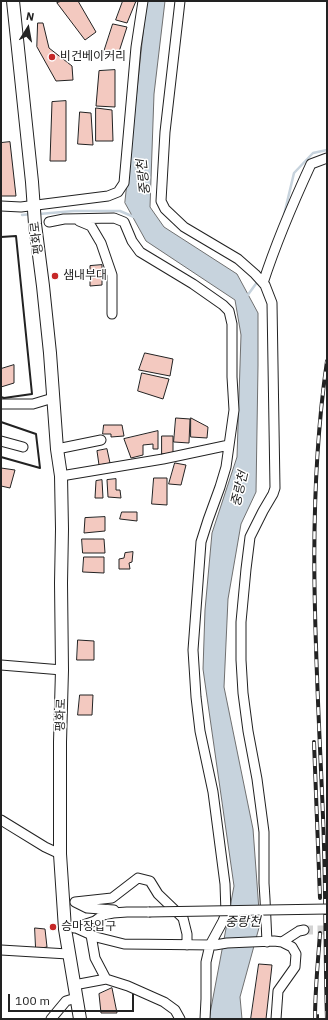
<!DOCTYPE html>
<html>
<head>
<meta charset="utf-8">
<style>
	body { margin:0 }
	#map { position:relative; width:328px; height:1020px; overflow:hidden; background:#fff; font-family:"IBM Plex Sans",sans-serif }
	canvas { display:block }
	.frame { position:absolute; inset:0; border:2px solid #222; pointer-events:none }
	.north { position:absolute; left:8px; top:8px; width:40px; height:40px; -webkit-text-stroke:3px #fff; paint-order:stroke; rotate:11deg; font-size:11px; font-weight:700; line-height:16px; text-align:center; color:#222 }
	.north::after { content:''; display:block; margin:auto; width:14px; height:18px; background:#222; clip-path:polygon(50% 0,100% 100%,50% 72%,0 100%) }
	.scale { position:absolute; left:8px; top:994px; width:126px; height:18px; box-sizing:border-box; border:2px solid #222; border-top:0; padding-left:5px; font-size:12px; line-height:14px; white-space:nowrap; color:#222; -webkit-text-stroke:3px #fff; paint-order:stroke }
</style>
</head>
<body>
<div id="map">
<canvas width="328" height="1020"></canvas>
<div class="frame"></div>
<div class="north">N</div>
<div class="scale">100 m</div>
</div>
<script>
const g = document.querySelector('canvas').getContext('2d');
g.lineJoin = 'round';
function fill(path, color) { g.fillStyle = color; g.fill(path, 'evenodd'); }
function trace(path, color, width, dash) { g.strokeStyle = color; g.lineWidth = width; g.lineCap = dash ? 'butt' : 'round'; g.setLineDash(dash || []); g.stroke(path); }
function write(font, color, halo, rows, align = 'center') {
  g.font = font + ' "IBM Plex Sans","Noto Sans KR",sans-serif'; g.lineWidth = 3; g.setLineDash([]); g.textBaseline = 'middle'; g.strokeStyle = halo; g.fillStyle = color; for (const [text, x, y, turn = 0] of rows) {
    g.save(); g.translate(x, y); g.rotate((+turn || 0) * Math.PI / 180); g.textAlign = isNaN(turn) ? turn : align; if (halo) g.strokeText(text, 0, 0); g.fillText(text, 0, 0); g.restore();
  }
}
const water = new Path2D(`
	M147,1H165L154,94L150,207L164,227L237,274L258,313V366L256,492L241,524L228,599L224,687L253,829L260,924L240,997L242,1019H209L234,886L203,669L205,610L212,533L237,457L241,335L235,300L146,241L125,203Z`);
fill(water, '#c7d3dd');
trace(water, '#6f6f6f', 1);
trace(new Path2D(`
	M39,214L74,211H120L134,217
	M22,215L32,214
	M284,215L294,173L313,153L327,150
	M247,296L258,281`), '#c7d3dd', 2.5);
const building = new Path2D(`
	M62,1H78L96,32L85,40L57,3Z
	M123,1H136L127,23L116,20Z
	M38,23H43L49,48L72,66L73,80L56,81L37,47Z
	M113,24L127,27L117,58L103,55Z
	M115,70V107L96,106L99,71Z
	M66,101V161H50L52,102Z
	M96,108L112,110L113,141H96Z
	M80,112L91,113L93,145L78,144Z
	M10,142L16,196H1V143Z
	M102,265V285L90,286V266Z
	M145,353L173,359L170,376L139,370Z
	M14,365V383L1,387V369Z
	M142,373L169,379L163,399L138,391Z
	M176,418L190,419L189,443L174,442Z
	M191,418L208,427L207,438L191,437Z
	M104,425H122L124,436L111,437V434H103Z
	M158,431V449H153V444L143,445V455L131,458L124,439Z
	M162,436H173V453L162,454Z
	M107,449L110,463L99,465L97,451Z
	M175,463L186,465L181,485L169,484Z
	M1,468L15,470L10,488L1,486Z
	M154,478H167V505L152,504Z
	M116,479V490H120L121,498L108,497L107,480Z
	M102,480L103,498H95L96,481Z
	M122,512H137V521L120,519Z
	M105,517V531L84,533L85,518Z
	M82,539H104L105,553H83Z
	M133,552L132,562L129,563L130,569H119V559L124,558L125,553Z
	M84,557H104V573L83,572Z
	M78,640L94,641V660H77Z
	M80,695H93L92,715H78Z
	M35,928L45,929L47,947L36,949Z
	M259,964L272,965L266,1019H251Z
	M112,988L117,1013H101L99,994Z`);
fill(building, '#f3c9c0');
trace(building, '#222', 1);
trace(new Path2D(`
	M304,930H327`), '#d3d3d3', 9, [9, 4.5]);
const minor = new Path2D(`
	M180,1L165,132L161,201L165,209L184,227L238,259L255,274L265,285L272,303L275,488L273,494L263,511L250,537L246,569L241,622V660L243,693L248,731L257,779L264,832V883L265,899L267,942
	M1,206L21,207L108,196L118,192L124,183L136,47L143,1
	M79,221L91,226L101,243L112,275V314
	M49,222L64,219L114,218L124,222L132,241L140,252L193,284L223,305L229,311L232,324V377L234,410L226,467L220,487L208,520L201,542L193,650L196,697L200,731L213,792L225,884L226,913L223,921L210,945L206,962V999L205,1019
	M263,283C276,243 293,203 311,164L327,158
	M1,404H33L53,398
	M1,441L23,447
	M57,449L101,440
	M61,476L163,459L229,445
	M1,665L62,670
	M1,820L45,847L60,854
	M75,902L112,898L138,878L150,881L158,894L183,918L187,934V945
	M75,902L87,908L114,910
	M74,928L95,921L103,915L113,913L127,912H149
	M76,928L96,937L124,944L215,945L227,943L274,941L282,942L292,947L296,954L295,967L278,991L276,1019
	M91,935L95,958L106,979
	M282,942L299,931L304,930
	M1,950L68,954
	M74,985L106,979L128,986L164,1002L175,1010L180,1019
	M51,1019L66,1001L76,998`);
const major = new Path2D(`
	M13,1L32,182L35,224L43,286L50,353L57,449L61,476L62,529L61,583L62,670L60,742V854L65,929L80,1019`);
trace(minor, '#222', 11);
trace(major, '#222', 14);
trace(minor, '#fff', 9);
trace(major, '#fff', 12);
const rail = new Path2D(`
	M314,742L320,898
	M315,1019C315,990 318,962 320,933
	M327,1019C325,952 326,884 323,817C317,665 305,513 327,361`);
trace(rail, '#222', 4);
trace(rail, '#fff', 2.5, [8]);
const minorBridge = new Path2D(`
	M149,912L327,909`);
trace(minorBridge, '#222', 11, []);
trace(minorBridge, '#fff', 9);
trace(new Path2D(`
	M1,237L16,236L32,394L4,398L1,397
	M1,422L36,434L40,468L1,457
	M318,1015V1019`), '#222', 2);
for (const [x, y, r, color] of [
	[52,57,4,"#c62828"],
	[55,276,4,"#c62828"],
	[53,927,4,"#c62828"]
]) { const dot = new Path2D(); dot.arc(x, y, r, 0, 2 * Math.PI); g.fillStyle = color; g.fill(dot); trace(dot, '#fff', 1.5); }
write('12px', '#222', '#fff', [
	["비건베이커리",60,57],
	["샘내부대",63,276],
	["승마장입구",61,927]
], 'left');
write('12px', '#222', '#fff', [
	["평화로",37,238,-97],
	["평화로",61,715,-88]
]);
write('italic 13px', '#222', '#fff', [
	["중랑천",144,177,-96],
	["중랑천",240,489,-77],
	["중랑천",243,922]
]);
</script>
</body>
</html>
